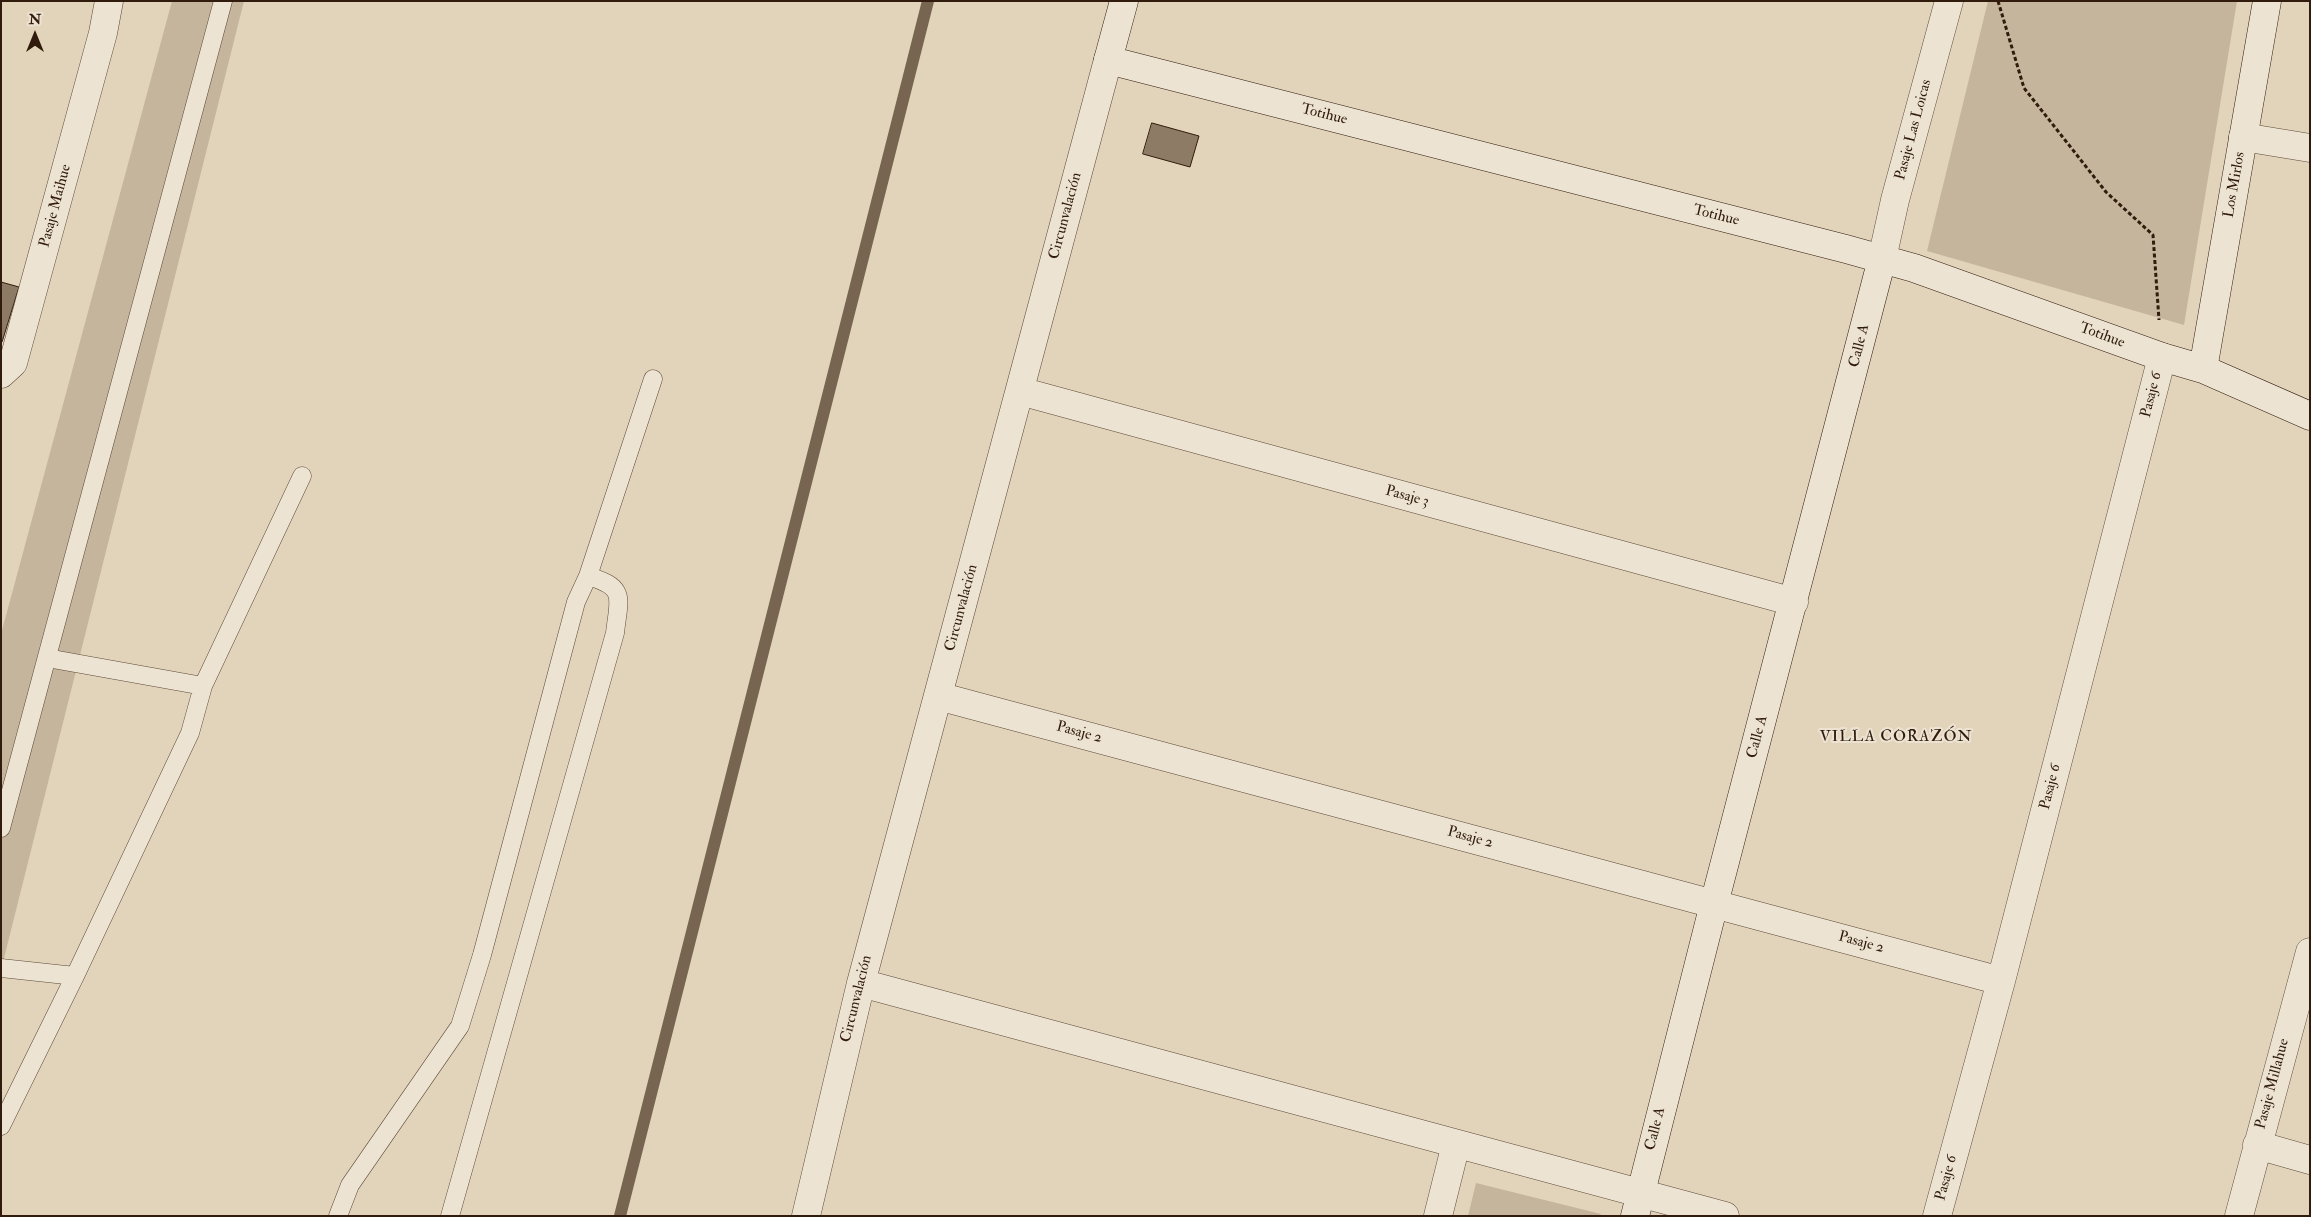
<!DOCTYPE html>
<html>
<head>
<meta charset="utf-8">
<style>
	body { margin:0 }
	#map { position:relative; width:2311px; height:1217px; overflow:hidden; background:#e2d4ba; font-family:"IM FELL Double Pica",serif }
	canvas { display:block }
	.frame { position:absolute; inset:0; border:2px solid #311b0c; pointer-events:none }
	.north { position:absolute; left:10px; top:10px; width:50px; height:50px; -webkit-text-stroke:4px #ece3d2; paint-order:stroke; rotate:0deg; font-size:14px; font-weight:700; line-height:20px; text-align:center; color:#311b0c }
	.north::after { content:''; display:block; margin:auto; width:18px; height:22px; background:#311b0c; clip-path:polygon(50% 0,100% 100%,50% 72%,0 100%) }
</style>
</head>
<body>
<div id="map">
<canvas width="2311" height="1217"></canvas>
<div class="frame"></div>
<div class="north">N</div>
</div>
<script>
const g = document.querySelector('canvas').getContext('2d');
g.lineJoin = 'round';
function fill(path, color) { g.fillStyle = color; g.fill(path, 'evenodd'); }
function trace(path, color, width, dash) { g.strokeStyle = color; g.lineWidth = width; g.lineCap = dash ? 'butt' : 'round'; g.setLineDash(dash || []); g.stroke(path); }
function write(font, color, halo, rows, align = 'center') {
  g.font = font + ' "IM FELL Double Pica",serif'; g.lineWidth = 4; g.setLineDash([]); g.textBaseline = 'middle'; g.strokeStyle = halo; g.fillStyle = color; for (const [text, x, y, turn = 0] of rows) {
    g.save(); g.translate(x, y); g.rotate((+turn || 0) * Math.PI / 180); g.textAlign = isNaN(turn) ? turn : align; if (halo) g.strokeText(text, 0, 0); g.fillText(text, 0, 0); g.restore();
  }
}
fill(new Path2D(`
	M172,1H244L1,970V634Z
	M1988,1H2237L2184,325L1927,251Z
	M1476,1183L1601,1214L1600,1216H1468Z`), '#c4b59c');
trace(new Path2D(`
	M620,1216L928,1`), '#776451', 12);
const building = new Path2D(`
	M1152,123L1199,136L1190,167L1143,154Z
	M1,282L19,287L2,342H1Z`);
fill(building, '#8d7b66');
trace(building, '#311b0c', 1);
const lane = new Path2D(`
	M203,686L302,476
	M1,828L223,1
	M1,968L75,976
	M1,1126L75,976L190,733L203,686L47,658
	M338,1216L350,1185L460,1026L482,955L576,602L588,576L653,379
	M450,1216L615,633C619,597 627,588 588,576`);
const street = new Path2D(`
	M2243,137L2310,148
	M1882,259L1895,200L1949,1
	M1,374L13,363L103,33L109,1
	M1020,391L1794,602
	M938,696L2001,981
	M861,983L1725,1216
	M2257,1145L2310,1160
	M806,1216L861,983L1108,60
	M1438,1216L1456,1144
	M1937,1216L2001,981L2162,357
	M2239,1216L2310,952`);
const secondary = new Path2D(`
	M1124,1L1108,60L1846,249L1914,268L2162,357L2203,369L2310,416
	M2203,369L2267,1
	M1635,1216L1714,904L1882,259`);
trace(lane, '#5d4938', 19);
trace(street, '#5d4938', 29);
trace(secondary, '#311b0c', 29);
trace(new Path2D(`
	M1998,1L2024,88L2106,192L2153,235L2159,320`), '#311b0c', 3, [4, 2.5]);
trace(lane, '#ece3d2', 18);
trace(street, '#ece3d2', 28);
trace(secondary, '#ece3d2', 28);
write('15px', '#311b0c', '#ece3d2', [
	["Totihue",1324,115,14],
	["Pasaje Las Loicas",1914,130,-75],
	["Los Mirlos",2235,185,-80],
	["Pasaje Maihue",56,206,-75],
	["Circunvalación",1066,216,-75],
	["Totihue",1716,216,14],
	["Totihue",2102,336,20],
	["Calle A",1860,346,-76],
	["Pasaje 6",2152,395,-76],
	["Pasaje 3",1407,497,15],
	["Circunvalación",962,608,-75],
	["Pasaje 2",1079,733,15],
	["Calle A",1758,737,-75],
	["Pasaje 6",2051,787,-76],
	["Pasaje 2",1470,838,15],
	["Pasaje 2",1861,943,15],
	["Circunvalación",857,999,-76],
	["Pasaje Millahue",2273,1084,-75],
	["Calle A",1656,1129,-76],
	["Pasaje 6",1947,1178,-75]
]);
g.letterSpacing = '1px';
write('16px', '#311b0c', '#ece3d2', [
	["VILLA CORAZÓN",1896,738]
]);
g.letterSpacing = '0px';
</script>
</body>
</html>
